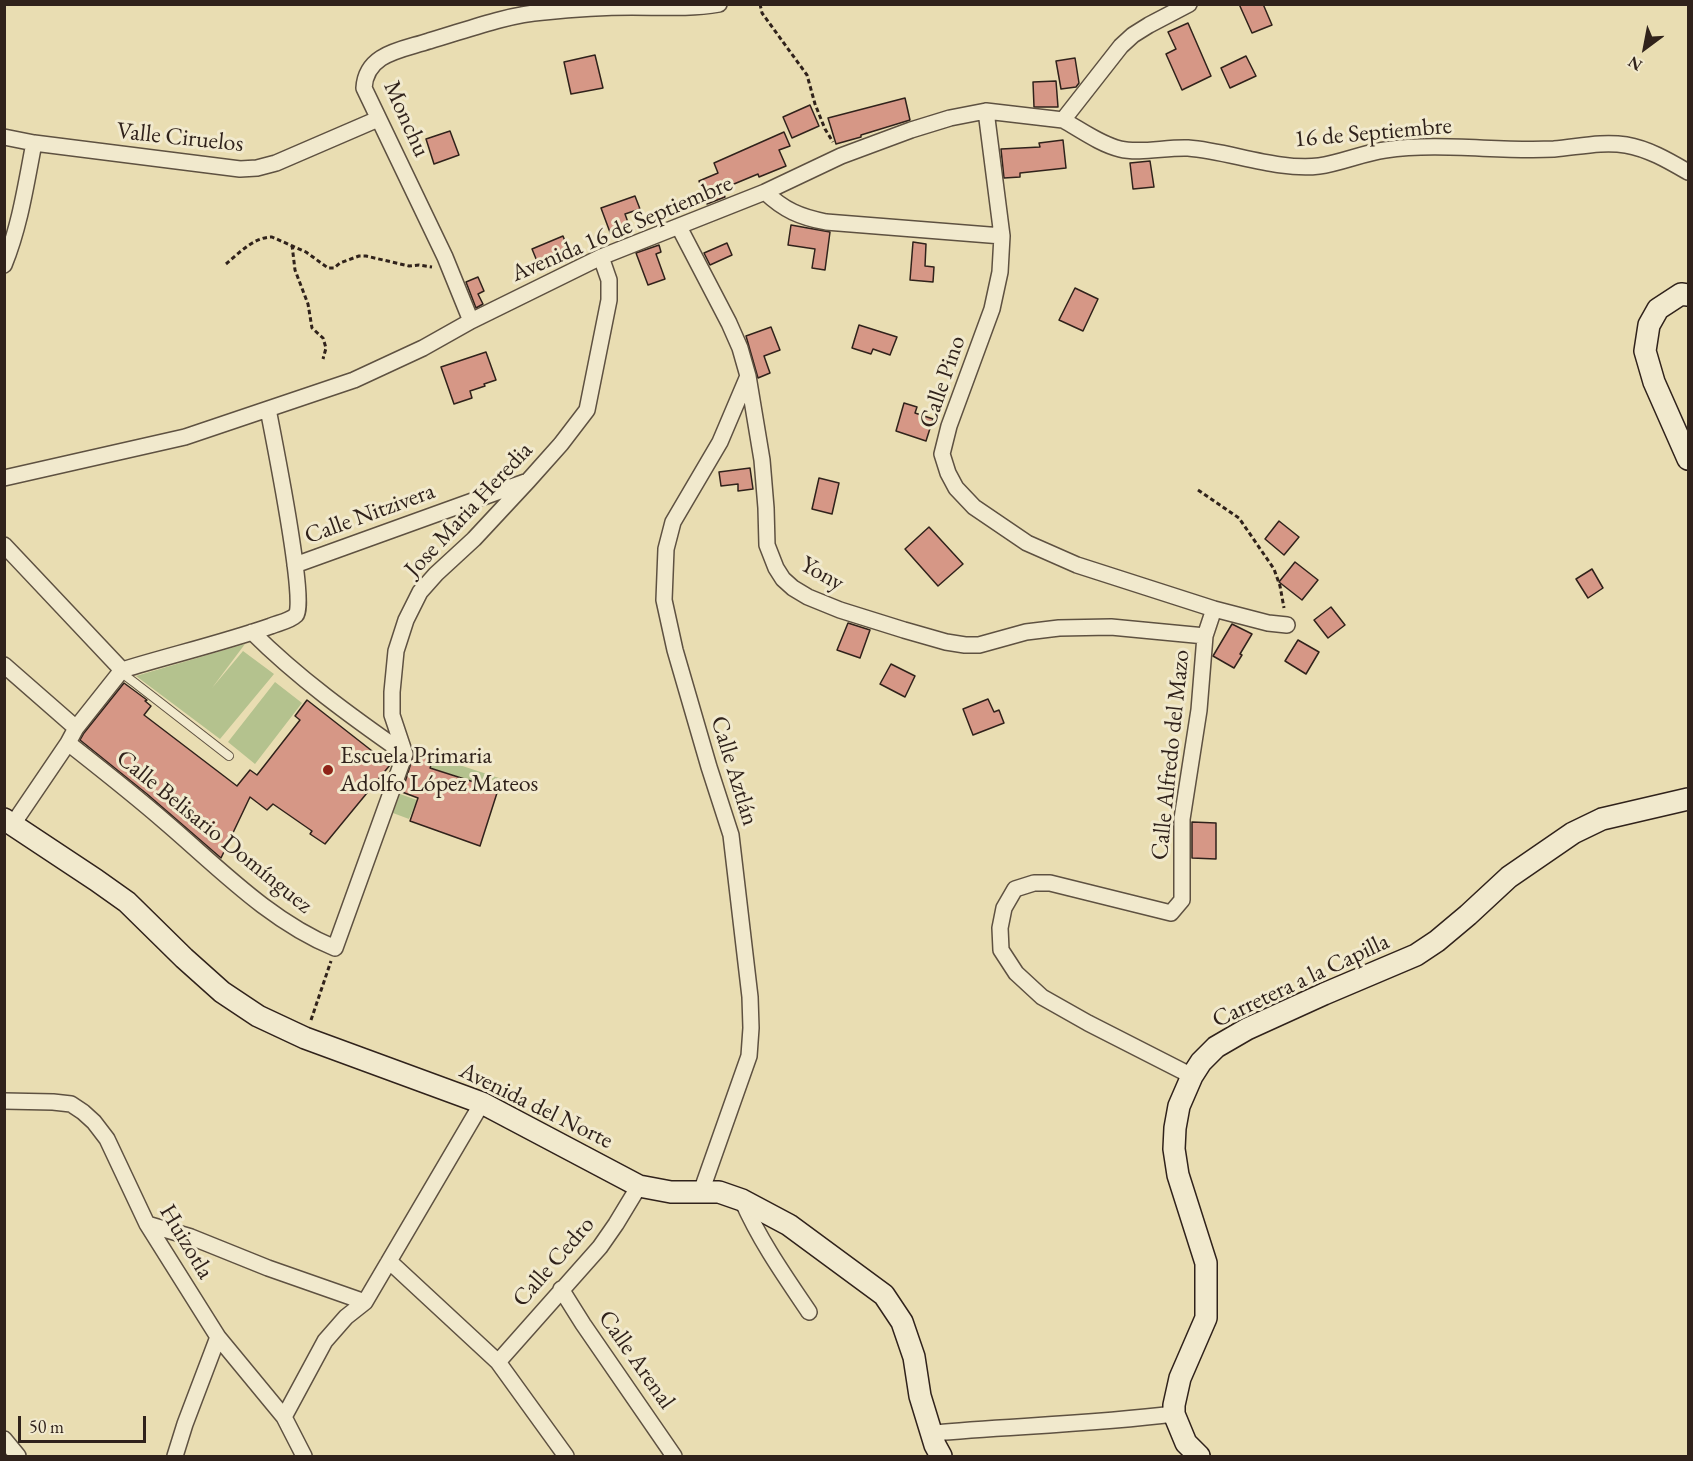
<!DOCTYPE html>
<html>
<head>
<meta charset="utf-8">
<style>
	body { margin:0 }
	#map { position:relative; width:1693px; height:1461px; overflow:hidden; background:#e9ddb2; font-family:"EB Garamond",serif }
	canvas { display:block }
	.frame { position:absolute; inset:0; border:6px solid #30221b; pointer-events:none }
	.north { position:absolute; left:1615px; top:18px; width:60px; height:60px; -webkit-text-stroke:4px #f1e9cd; paint-order:stroke; rotate:212deg; font-size:16px; font-weight:700; line-height:24px; text-align:center; color:#30221b }
	.north::after { content:''; display:block; margin:auto; width:21px; height:27px; background:#30221b; clip-path:polygon(50% 0,100% 100%,50% 72%,0 100%) }
	.scale { position:absolute; left:18px; top:1416px; width:128px; height:27px; box-sizing:border-box; border:3px solid #30221b; border-top:0; padding-left:8px; font-size:18px; line-height:21px; white-space:nowrap; color:#30221b; -webkit-text-stroke:4px #f1e9cd; paint-order:stroke }
</style>
</head>
<body>
<div id="map">
<canvas width="1693" height="1461"></canvas>
<div class="frame"></div>
<div class="north">N</div>
<div class="scale">50 m</div>
</div>
<script>
const g = document.querySelector('canvas').getContext('2d');
g.lineJoin = 'round';
function fill(path, color) { g.fillStyle = color; g.fill(path, 'evenodd'); }
function trace(path, color, width, dash) { g.strokeStyle = color; g.lineWidth = width; g.lineCap = dash ? 'butt' : 'round'; g.setLineDash(dash || []); g.stroke(path); }
function write(font, color, halo, rows, align = 'center') {
  g.font = font + ' "EB Garamond",serif'; g.lineWidth = 6; g.setLineDash([]); g.textBaseline = 'middle'; g.strokeStyle = halo; g.fillStyle = color; for (const [text, x, y, turn = 0] of rows) {
    g.save(); g.translate(x, y); g.rotate((+turn || 0) * Math.PI / 180); g.textAlign = isNaN(turn) ? turn : align; if (halo) g.strokeText(text, 0, 0); g.fillText(text, 0, 0); g.restore();
  }
}
fill(new Path2D(`
	M245,644L212,688L243,651L274,674L220,739L136,676Z
	M275,682L302,703L255,764L228,742Z
	M435,757L502,779L498,789L431,768Z
	M400,794L417,800L409,819L393,813Z`), '#b4c28e');
const building = new Path2D(`
	M1239,4H1263L1272,25L1252,33Z
	M1188,23L1211,76L1182,90L1166,54L1176,49L1168,32Z
	M595,55L603,88L571,94L564,62Z
	M1246,56L1256,76L1230,88L1221,68Z
	M1075,58L1079,83L1076,87L1061,89L1056,61Z
	M1056,81L1058,107H1034L1033,82Z
	M905,98L910,120L861,135V137L836,144L828,118Z
	M810,105L819,126L792,138L783,117Z
	M450,131L459,155L434,164L426,139Z
	M784,132L790,146L779,150L786,166L759,177L758,174L722,189L725,197L707,204L699,181L718,173L714,163Z
	M1063,140L1066,168L1020,173V177L1004,178L1001,149L1040,147L1039,143Z
	M1150,161L1154,187L1133,189L1130,163Z
	M635,196L640,209L625,214L630,228L611,235L601,208Z
	M791,225L830,232L825,270L812,268L815,249L788,245Z
	M563,236L572,259L541,271L532,249Z
	M913,242L926,244L925,266L934,267L933,282L910,280Z
	M727,243L732,255L710,265L704,253Z
	M659,245L661,252L656,254L665,279L648,285L636,253Z
	M478,277L484,291L478,294L483,304L476,308L466,282Z
	M1075,288L1098,299L1083,331L1059,320Z
	M859,325L897,337L890,355L873,349L871,354L852,348Z
	M771,327L780,350L764,356L770,373L758,378L746,336Z
	M486,352L496,380L484,384L485,386L470,391L472,398L454,404L441,367Z
	M904,403L917,407L915,413L933,419L926,441L896,431Z
	M750,468L753,489L738,491V484L721,486L719,472Z
	M819,478L839,483L832,514L812,509Z
	M1279,521L1299,537L1284,555L1265,539Z
	M929,527L963,564L938,586L905,549Z
	M1295,562L1318,580L1302,600L1279,582Z
	M1592,569L1603,588L1588,598L1576,579Z
	M1331,607L1345,625L1328,638L1314,620Z
	M848,623L870,630L860,658L837,650Z
	M1232,624L1252,634L1240,654L1242,655L1234,668L1213,656Z
	M1298,640L1319,652L1306,674L1285,661Z
	M891,664L915,676L905,697L880,684Z
	M124,683L147,700L145,701L151,706L144,715L237,786L250,770L257,775L300,720L295,716L307,700L390,765L325,844L310,834L312,831L273,804L267,810L250,797L221,858L147,794L80,740L84,733Z
	M988,699L994,712L999,710L1004,723L973,735L963,709Z
	M414,753L433,760L430,768L477,783L497,793L480,846L410,821L418,798L402,792Z
	M1192,822L1216,823V859L1192,858Z`);
fill(building, '#d69786');
trace(building, '#30221b', 1.5);
const lane = new Path2D(`
	M122,670L127,677L135,683L229,756`);
const street = new Path2D(`
	M986,111L1002,236L1000,272L992,309L949,426L942,454L948,473L956,488L974,507L1027,543L1077,565L1214,609L1268,623L1287,625
	M1063,120C1081,130 1100,144 1120,149C1140,154 1166,147 1188,148C1229,151 1278,171 1319,166C1341,163 1363,153 1385,150C1441,142 1498,152 1554,149C1578,147 1602,141 1626,145C1649,149 1669,161 1688,172
	M4,137L34,143L240,169L257,168L276,163L378,119
	M765,192C784,210 800,217 826,222L1002,236
	M679,227L729,323L740,348L748,376L762,460L766,508L767,545L776,568L783,579L793,588L808,597L840,610L904,630L946,642L965,645H979L1026,632L1059,628L1111,627L1205,636
	M4,265C20,226 26,184 34,143
	M471,321L445,257L364,88C366,53 402,50 429,41C467,30 505,15 544,12C573,9 603,7 632,7C661,7 690,9 719,4
	M4,478L185,437L354,380L423,348L471,321L601,257L765,192L841,156L911,130L950,118L986,111L1063,120L1121,46L1133,35L1149,25L1189,4
	M4,545L122,670
	M295,565L525,482
	M252,632C298,678 352,717 405,754
	M4,665L76,728
	M122,670C171,655 222,643 271,626C278,623 290,621 296,615C307,603 273,435 268,409
	M68,743C101,769 133,794 164,821C218,867 269,921 335,948L405,754L392,715V692L396,651L406,620L420,592L436,574L474,539L528,481L561,444L587,410L609,300V280L601,257
	M13,824L68,743L76,728L122,670
	M1192,1076L1088,1023L1042,997L1016,973L1001,950L1000,928L1004,908L1015,889L1034,883H1050L1171,913L1182,900V819L1199,710L1205,636L1214,609
	M4,1101L53,1102L71,1104L83,1112L94,1122L107,1139L147,1224L218,1337L284,1417L304,1456
	M701,1192L749,1056L751,1028L750,997L731,835L709,767L675,650L664,600L666,549L673,522L720,442L748,376
	M742,1200C760,1241 784,1275 809,1312
	M147,1224L191,1237L268,1268L365,1302
	M389,1261L498,1362L566,1456
	M561,1289L583,1324L674,1456
	M498,1362L600,1247L616,1224L639,1186
	M284,1417L325,1341L346,1317L365,1302L482,1103
	M932,1433C1013,1426 1094,1424 1174,1414
	M4,1439L18,1456
	M175,1456L185,1424L218,1337`);
const secondary = new Path2D(`
	M1688,295L1681,294L1658,309L1649,325L1645,351L1654,382L1688,459
	M4,819L96,880L127,902L184,958L222,992L258,1016L305,1038L482,1103L639,1186L671,1192H719L742,1200L789,1225L884,1295L902,1322L914,1357L920,1396L935,1445L941,1456
	M1199,1456L1186,1443L1174,1414V1405L1180,1378L1206,1318V1263L1178,1175L1174,1149L1175,1128L1179,1106L1192,1076L1201,1062L1216,1047L1247,1029L1324,994L1416,955L1437,941L1468,915L1509,877L1573,833L1602,819L1688,799`);
trace(lane, '#5e5141', 10);
trace(street, '#5e5141', 18);
trace(secondary, '#30221b', 24);
trace(new Path2D(`
	M760,4L762,13L807,75L815,104L825,129L833,142
	M292,245L295,270L308,304L312,328L323,338L326,348L323,359
	M226,264C239,253 254,237 272,237L306,252L328,268H334L340,263L348,260L359,256H366L409,266L419,265L432,267
	M1198,490L1239,518L1274,569L1280,586L1284,608
	M311,1020L331,961`), '#30221b', 3, [4.5, 3]);
trace(lane, '#f1e9cd', 8);
trace(street, '#f1e9cd', 15);
trace(secondary, '#f1e9cd', 21);
for (const [x, y, r, color] of [
	[328,770,6,"#8f2418"]
]) { const dot = new Path2D(); dot.arc(x, y, r, 0, 2 * Math.PI); g.fillStyle = color; g.fill(dot); trace(dot, '#f1e9cd', 2); }
write('24px', '#30221b', '#f1e9cd', [
	["Monchu",406,119,66],
	["16 de Septiembre",1373,133,-5],
	["Valle Ciruelos",180,138,6],
	["Avenida 16 de Septiembre",622,229,-23],
	["Calle Pino",943,382,-71],
	["Jose Maria Heredia",469,510,-47],
	["Calle Nitzivera",370,514,-20],
	["Yony",822,574,29],
	["Calle Alfredo del Mazo",1171,755,-84],
	["Calle Aztlán",734,771,73],
	["Calle Belisario Domínguez",214,832,39],
	["Carretera a la Capilla",1301,981,-25],
	["Avenida del Norte",536,1106,26],
	["Huizotla",186,1242,59],
	["Calle Cedro",554,1262,-49],
	["Calle Arenal",636,1360,55]
]);
write('24px', '#30221b', '#f1e9cd', [
	["Escuela Primaria",340,756],
	["Adolfo López Mateos",340,784]
], 'left');
</script>
</body>
</html>
